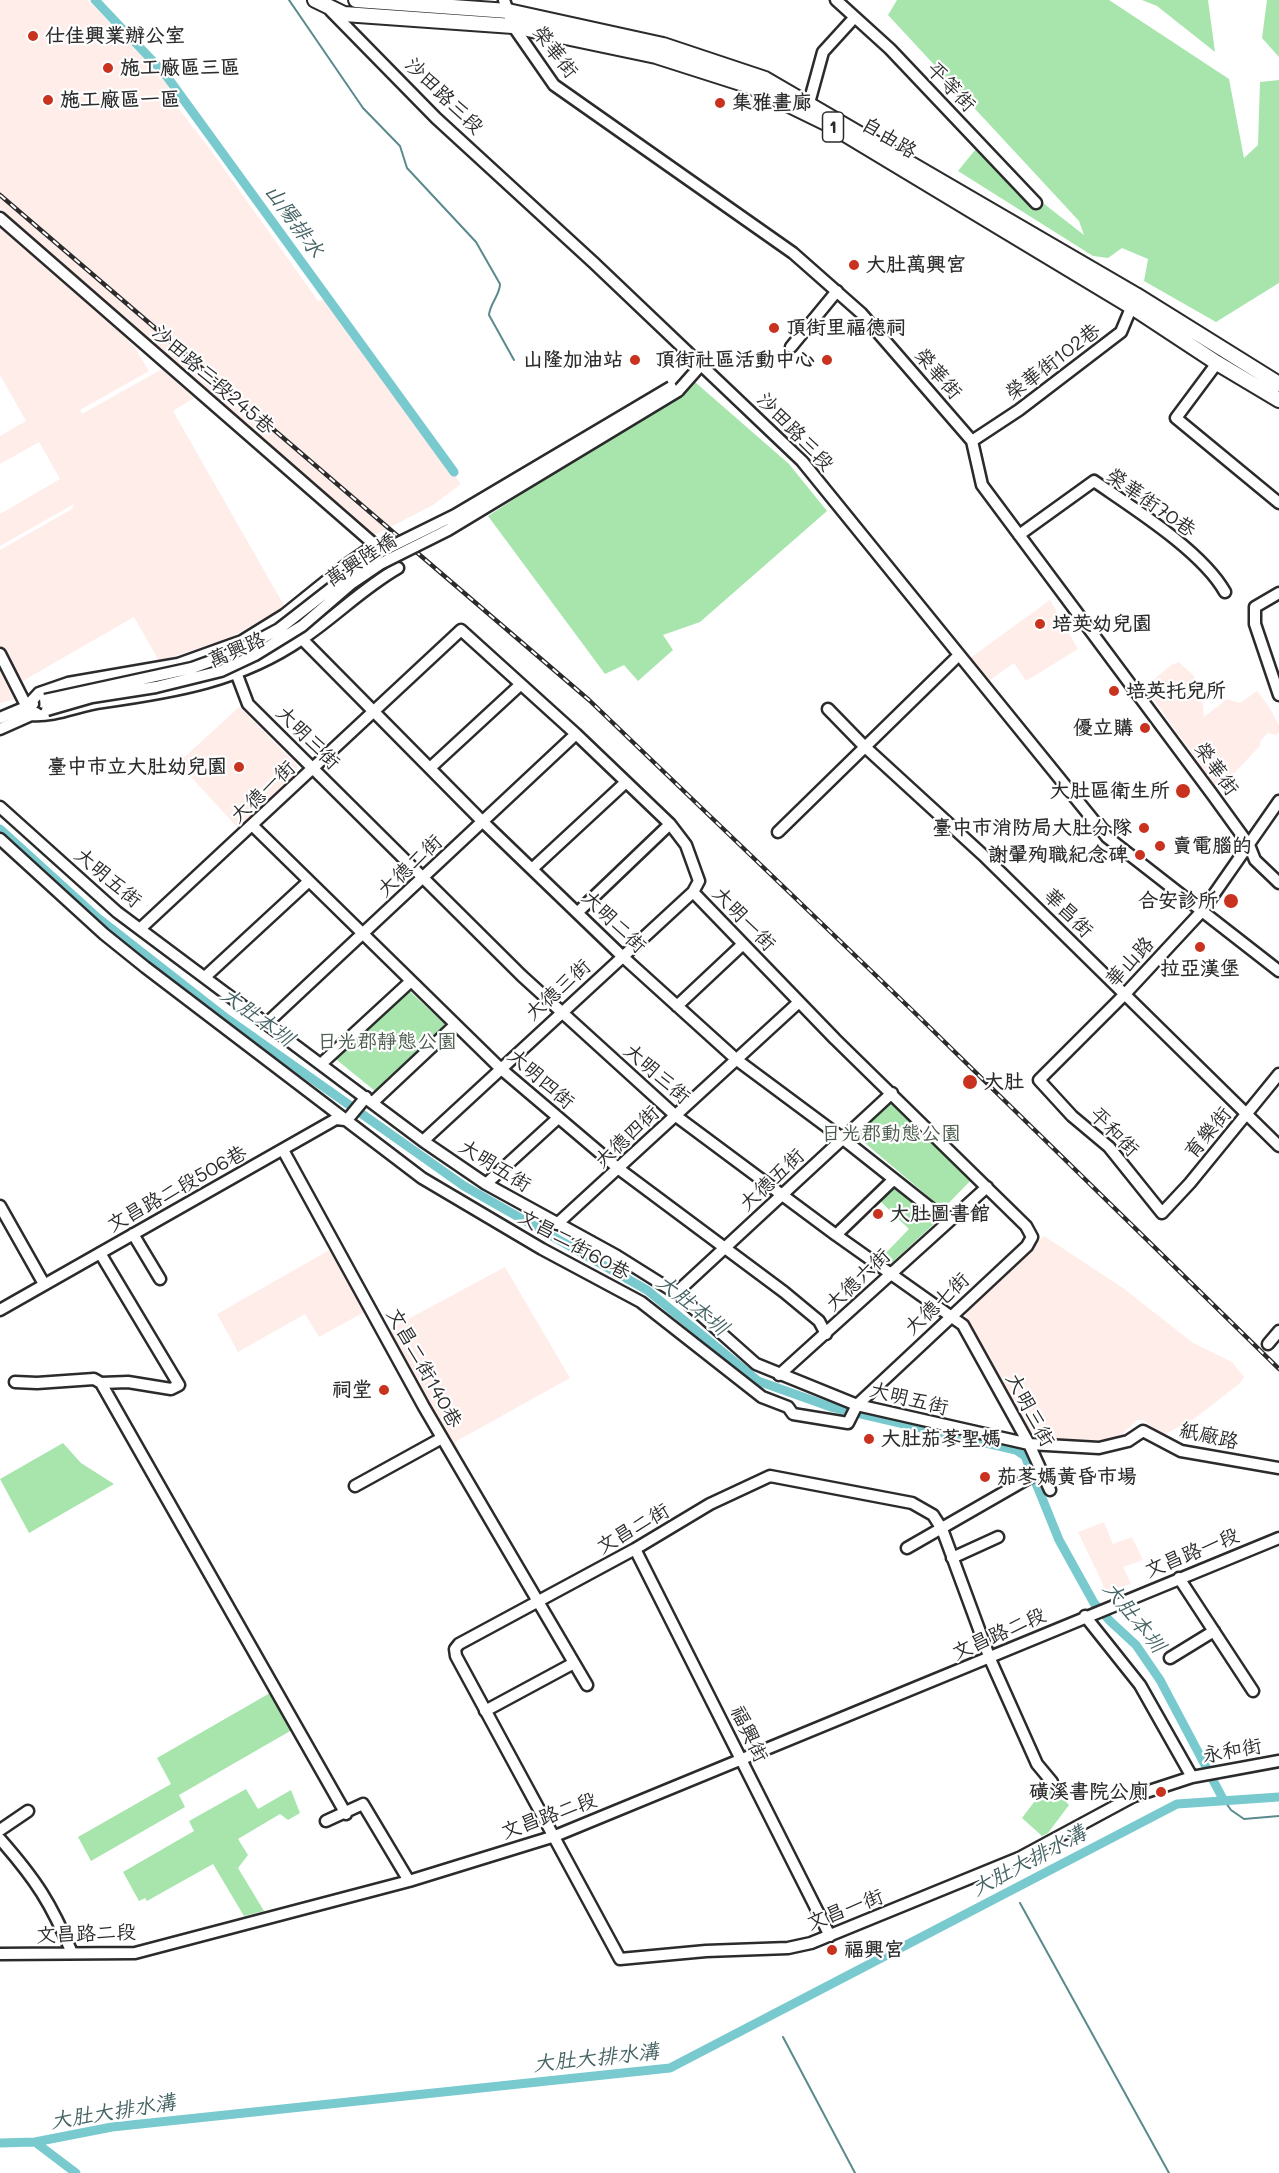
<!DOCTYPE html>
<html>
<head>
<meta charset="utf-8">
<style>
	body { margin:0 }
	canvas { display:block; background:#fff }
</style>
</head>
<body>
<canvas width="1279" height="2173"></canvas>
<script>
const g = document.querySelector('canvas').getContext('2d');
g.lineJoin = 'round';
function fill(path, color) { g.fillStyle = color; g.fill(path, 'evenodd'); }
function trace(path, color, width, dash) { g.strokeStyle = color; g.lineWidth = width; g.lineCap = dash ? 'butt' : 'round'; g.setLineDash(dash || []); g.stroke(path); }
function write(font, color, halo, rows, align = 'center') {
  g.font = font + ' Mali,"LXGW WenKai TC",sans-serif'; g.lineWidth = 4.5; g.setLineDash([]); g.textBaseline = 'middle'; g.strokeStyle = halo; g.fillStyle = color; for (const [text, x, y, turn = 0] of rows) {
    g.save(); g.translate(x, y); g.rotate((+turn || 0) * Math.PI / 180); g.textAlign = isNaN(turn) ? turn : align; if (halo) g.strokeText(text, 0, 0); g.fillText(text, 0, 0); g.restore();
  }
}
fill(new Path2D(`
	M0,0H88L152,67L168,85V95L210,149L318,301L329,299L461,484L433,505L373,536L0,208Z
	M0,226L111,321L135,348L149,371L80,410L82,414L162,369L194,398L173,411L285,607L226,640L159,661L134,617L21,682L0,645V550L72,509L74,504L0,546V514L60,479L39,442L0,464V436L26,421L0,375Z
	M1050,600L1078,649L1026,681L1014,663L987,682L970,658Z
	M0,661L19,698L0,703Z
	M1179,662L1193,675L1201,690L1204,717L1227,699L1240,703L1257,691L1270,708L1279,726V732L1276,735L1268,733L1261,740L1260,746L1218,790L1145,687L1171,665Z
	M239,707L297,765V773L238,828L178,763Z
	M1044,1236L1123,1288L1193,1343L1232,1362L1244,1377L1240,1383L1194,1419L1161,1436L1144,1420H1137L1120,1436L1089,1443L1045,1441L1031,1433L966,1317V1310Z
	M333,1248L368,1310L319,1337L305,1314L238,1352L217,1314Z
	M505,1267L570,1378L455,1442L460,1452L452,1456L384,1332Z
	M1104,1522L1113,1544L1132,1537L1143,1560L1123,1567L1131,1584L1106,1591L1078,1532Z`), '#ffedea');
fill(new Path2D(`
	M897,0H1109L1229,79L1244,158L1258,145L1260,82L1279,80V283L1216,322L1144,281L1148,259L1122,248L1108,258L1093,256L958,171L975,150L1084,235L1079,221L888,15Z
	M1142,0H1208L1215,52L1157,6Z
	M1267,0H1279V57L1262,38Z
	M695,382L789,464L827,511L700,622L663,635L673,650L638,681L624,665L605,674L488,516Z
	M406,988L445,1024L375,1091L332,1056Z
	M889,1099L972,1179L943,1209L853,1133Z
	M890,1184L936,1222L885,1269L877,1262L909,1229L878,1199Z
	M63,1443L81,1463L114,1484L29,1533L0,1479Z
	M270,1693L292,1730L179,1795L185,1807L91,1861L78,1837L171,1784L157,1758Z
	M1045,1780L1069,1805L1048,1833L1042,1836L1022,1818L1043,1790L1040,1787Z
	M246,1789L258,1809L291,1790L300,1813L288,1820L280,1814L238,1839L248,1855L238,1868L264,1911L244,1916L213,1864L147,1901L145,1898L139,1901L123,1872L194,1831L189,1821Z`), '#a7e5ad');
trace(new Path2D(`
	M289,0L363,108L400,146L407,168L476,242L500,284C500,295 490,303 489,315L514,360
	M1223,1799L1231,1810L1244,1819L1279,1816
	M1020,1903L1169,2173
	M783,2037L855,2173`), '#5a8a8d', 2);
trace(new Path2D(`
	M95,0L165,74L454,472
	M0,829L98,918L226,1018L464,1186L647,1290L758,1381L831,1407L1016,1450L1025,1456L1059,1540L1094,1603L1110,1621L1136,1645L1160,1680L1223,1799
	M35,2142L76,2173
	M0,2143L35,2142L112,2127L670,2068L1177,1804L1279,1797`), '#79cacf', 9);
const minor = new Path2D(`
	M504,0L513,26L554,85L793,253L861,313L972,441L982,485L1212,794L1249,845L1255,860L1279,883
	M836,0L890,49L1036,203
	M331,11L436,118L594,263L802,461L1107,837L1279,971
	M809,103L823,52L854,18
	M0,218L375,545L346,565L284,615L242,641L178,664L68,683L39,693L27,706
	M791,347L837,291
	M1217,363L1176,418L1279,503
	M678,391L701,365
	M972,441L1019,410L1121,332L1134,301
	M1019,535L1094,481C1133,508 1202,551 1225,592
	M1279,593L1255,607V624L1279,695
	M284,615L302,639L483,822L622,956L737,1060L842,1138L948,1222
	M0,654L31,715C56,717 79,705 103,702C175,692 241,681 302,639C335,617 363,588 398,568
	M237,675L248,704L522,976L676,1116L836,1235L963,1325L1029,1444L1050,1490
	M828,709L864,746L983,855L1279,1146
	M0,718L33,704
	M0,729L36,713
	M430,768L520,685
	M1279,801L1203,910L1125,994L1039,1080L1072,1116L1109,1147L1162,1213L1190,1183L1279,1074
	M0,807L117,912L423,1141L486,1184L617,1256L676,1293L756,1364L857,1405L1029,1444L1099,1448L1128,1441L1143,1431L1181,1451L1279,1468
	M253,826L500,1068L619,1169L784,1292L819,1321L826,1334
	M778,832L958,656
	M0,839L104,934L145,967L422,1178L542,1249L641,1302L762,1397L788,1407L793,1414L848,1423L857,1405L1027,1246L1032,1237L1026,1226L835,1039L693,892
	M532,869L626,782
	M578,912L670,824
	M141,928L461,630L576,734L670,824L686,845L699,881L693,892L423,1141
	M205,977L309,881
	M677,1006L742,945
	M267,1023L576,734
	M321,1064L411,981
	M373,1102L455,1025
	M347,1120L366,1097
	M283,1150L424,1407L587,1685
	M486,1184L558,1118
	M0,1206L44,1284
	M557,1224L799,1002
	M133,1234L160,1279
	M836,1235L893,1180
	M676,1293L892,1093
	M0,1310L336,1119L345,1120
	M1268,1344L1279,1331
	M779,1375L987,1187
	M15,1382L37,1383L94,1379L101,1383L128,1382L171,1389L179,1385L100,1253
	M101,1383L346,1814
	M355,1486L442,1438
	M907,1548L1041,1471
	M635,1549L830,1936
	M952,1558L998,1537
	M1179,1578L1253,1691
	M1085,1616L1140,1685L1192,1777
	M1170,1658L1214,1631
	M485,1711L574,1663
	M1052,1782L1037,1764L990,1659L942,1529L933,1515L912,1503L770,1476L710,1504L635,1549L459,1644L455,1649L456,1656L620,1959L706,1951L788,1948L811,1943L1019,1858L1134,1796L1192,1777L1279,1761
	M326,1821L363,1804L409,1881
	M0,1830L28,1811
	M0,1839C36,1880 51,1903 72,1953
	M0,1954L135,1953L409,1881L555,1836L1279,1538`);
const major = new Path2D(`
	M315,0L344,14L513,26L656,56L750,86L830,125L1132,307L1217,363L1279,400
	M356,0L508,11L663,45L765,79L1136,295L1279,384`);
trace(minor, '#2b2b2b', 15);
trace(major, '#2b2b2b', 18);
trace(minor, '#fff', 10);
trace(major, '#fff', 14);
const rail = new Path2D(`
	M0,195L589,700L915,1013L1279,1369`);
trace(rail, '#2b2b2b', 4.5);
trace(rail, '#fff', 2, [7]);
const minorBridge = new Path2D(`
	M45,700L192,668L236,652L279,629L374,555L455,515L671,387
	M47,710L92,697L156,687L221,671L255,655L302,626L352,583L380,564L448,530L678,391`);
trace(minorBridge, '#2b2b2b', 15, []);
trace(minorBridge, '#fff', 10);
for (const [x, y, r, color] of [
	[33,36,6,"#c8321e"],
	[108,68,6,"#c8321e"],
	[48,100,6,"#c8321e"],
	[720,103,6,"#c8321e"],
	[854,265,6,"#c8321e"],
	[774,328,6,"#c8321e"],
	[635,360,6,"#c8321e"],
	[827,360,6,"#c8321e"],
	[1040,624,6,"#c8321e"],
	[1114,691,6,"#c8321e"],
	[1145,728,6,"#c8321e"],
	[239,767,6,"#c8321e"],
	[1183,791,8,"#c8321e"],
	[1144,828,6,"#c8321e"],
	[1160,846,6,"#c8321e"],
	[1140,855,6,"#c8321e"],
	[1231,901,8,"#c8321e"],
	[1200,947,6,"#c8321e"],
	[970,1082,8,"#c8321e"],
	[878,1214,6,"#c8321e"],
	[384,1390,6,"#c8321e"],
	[869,1439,6,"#c8321e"],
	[985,1477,6,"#c8321e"],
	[1161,1792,6,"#c8321e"],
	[832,1950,6,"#c8321e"]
]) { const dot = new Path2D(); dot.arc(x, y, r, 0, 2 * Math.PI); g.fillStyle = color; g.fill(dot); trace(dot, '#fff', 2); }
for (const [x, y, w] of [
	[833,127,21]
]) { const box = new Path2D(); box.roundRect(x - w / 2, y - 15, w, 30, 4.5); g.fillStyle = '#fff'; g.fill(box); trace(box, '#2b2b2b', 1.5); }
write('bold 18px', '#2b2b2b', null, [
	["1",833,127]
]);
write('bold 20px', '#2b2b2b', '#fff', [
	["仕佳興業辦公室",45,36],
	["施工廠區三區",120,68],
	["施工廠區一區",60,100],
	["集雅畫廊",732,103],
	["大肚萬興宮",866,265],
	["頂街里福德祠",786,328],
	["山隆加油站",623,360,"right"],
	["頂街社區活動中心",815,360,"right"],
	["培英幼兒園",1052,624],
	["培英托兒所",1126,691],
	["優立購",1133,728,"right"],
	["臺中市立大肚幼兒園",227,767,"right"],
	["大肚區衛生所",1170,791,"right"],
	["臺中市消防局大肚分隊",1132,828,"right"],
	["賣電腦的",1172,846],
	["謝翬殉職紀念碑",1128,855,"right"],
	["合安診所",1218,901,"right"],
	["拉亞漢堡",1200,969,"center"],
	["大肚",984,1082],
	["大肚圖書館",890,1214],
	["祠堂",372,1390,"right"],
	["大肚茄苳聖媽",881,1439],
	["茄苳媽黃昏市場",997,1477],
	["磺溪書院公廁",1149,1792,"right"],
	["福興宮",844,1950]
], 'left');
write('20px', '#2b2b2b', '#fff', [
	["榮華街",555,52,52],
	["平等街",951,87,46],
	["沙田路三段",444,96,44],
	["自由路",889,138,31],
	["榮華街102巷",1053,362,-37],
	["榮華街",938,374,49],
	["沙田路三段245巷",213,380,41],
	["沙田路三段",795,432,46],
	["榮華街70巷",1151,503,35],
	["萬興陸橋",361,560,-33],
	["萬興路",237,650,-23],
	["大明三街",308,738,45],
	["榮華街",1216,769,54],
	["大德一街",263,792,-43],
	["大德二街",410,866,-43],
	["大明五街",108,878,40],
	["華昌街",1068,913,45],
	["大明一街",744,919,46],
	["大明二街",614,922,44],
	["華山路",1130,962,-47],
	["大德三街",558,990,-42],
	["大明三街",657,1074,41],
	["大明四街",541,1079,41],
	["平和街",1114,1132,45],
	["育樂街",1208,1133,-50],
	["大德四街",627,1137,-43],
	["大明五街",495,1166,32],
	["大德五街",772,1180,-43],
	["文昌路二段506巷",177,1189,-29],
	["文昌二街60巷",574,1245,29],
	["大德六街",858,1280,-43],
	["大德七街",937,1304,-43],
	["文昌二街140巷",424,1368,61],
	["大明五街",909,1399,14],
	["大明三街",1030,1410,62],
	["紙廠路",1209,1436,13],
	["文昌二街",633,1529,-30],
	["文昌路一段",1192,1553,-22],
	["文昌路二段",999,1634,-24],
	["福興街",749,1734,64],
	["永和街",1232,1751,-10],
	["文昌路二段",549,1816,-20],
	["文昌一街",845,1910,-21],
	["文昌路二段",86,1934,-2]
]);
write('20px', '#4a5a4c', '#fff', [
	["日光郡靜態公園",387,1042],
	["日光郡動態公園",891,1134]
]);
write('italic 21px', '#466364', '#fff', [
	["山陽排水",294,221,54],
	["大肚本圳",257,1017,36],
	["大肚本圳",692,1305,38],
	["大肚本圳",1134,1617,51],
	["大肚大排水溝",1029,1861,-28],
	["大肚大排水溝",596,2058,-6],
	["大肚大排水溝",113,2112,-9]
]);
</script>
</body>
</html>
